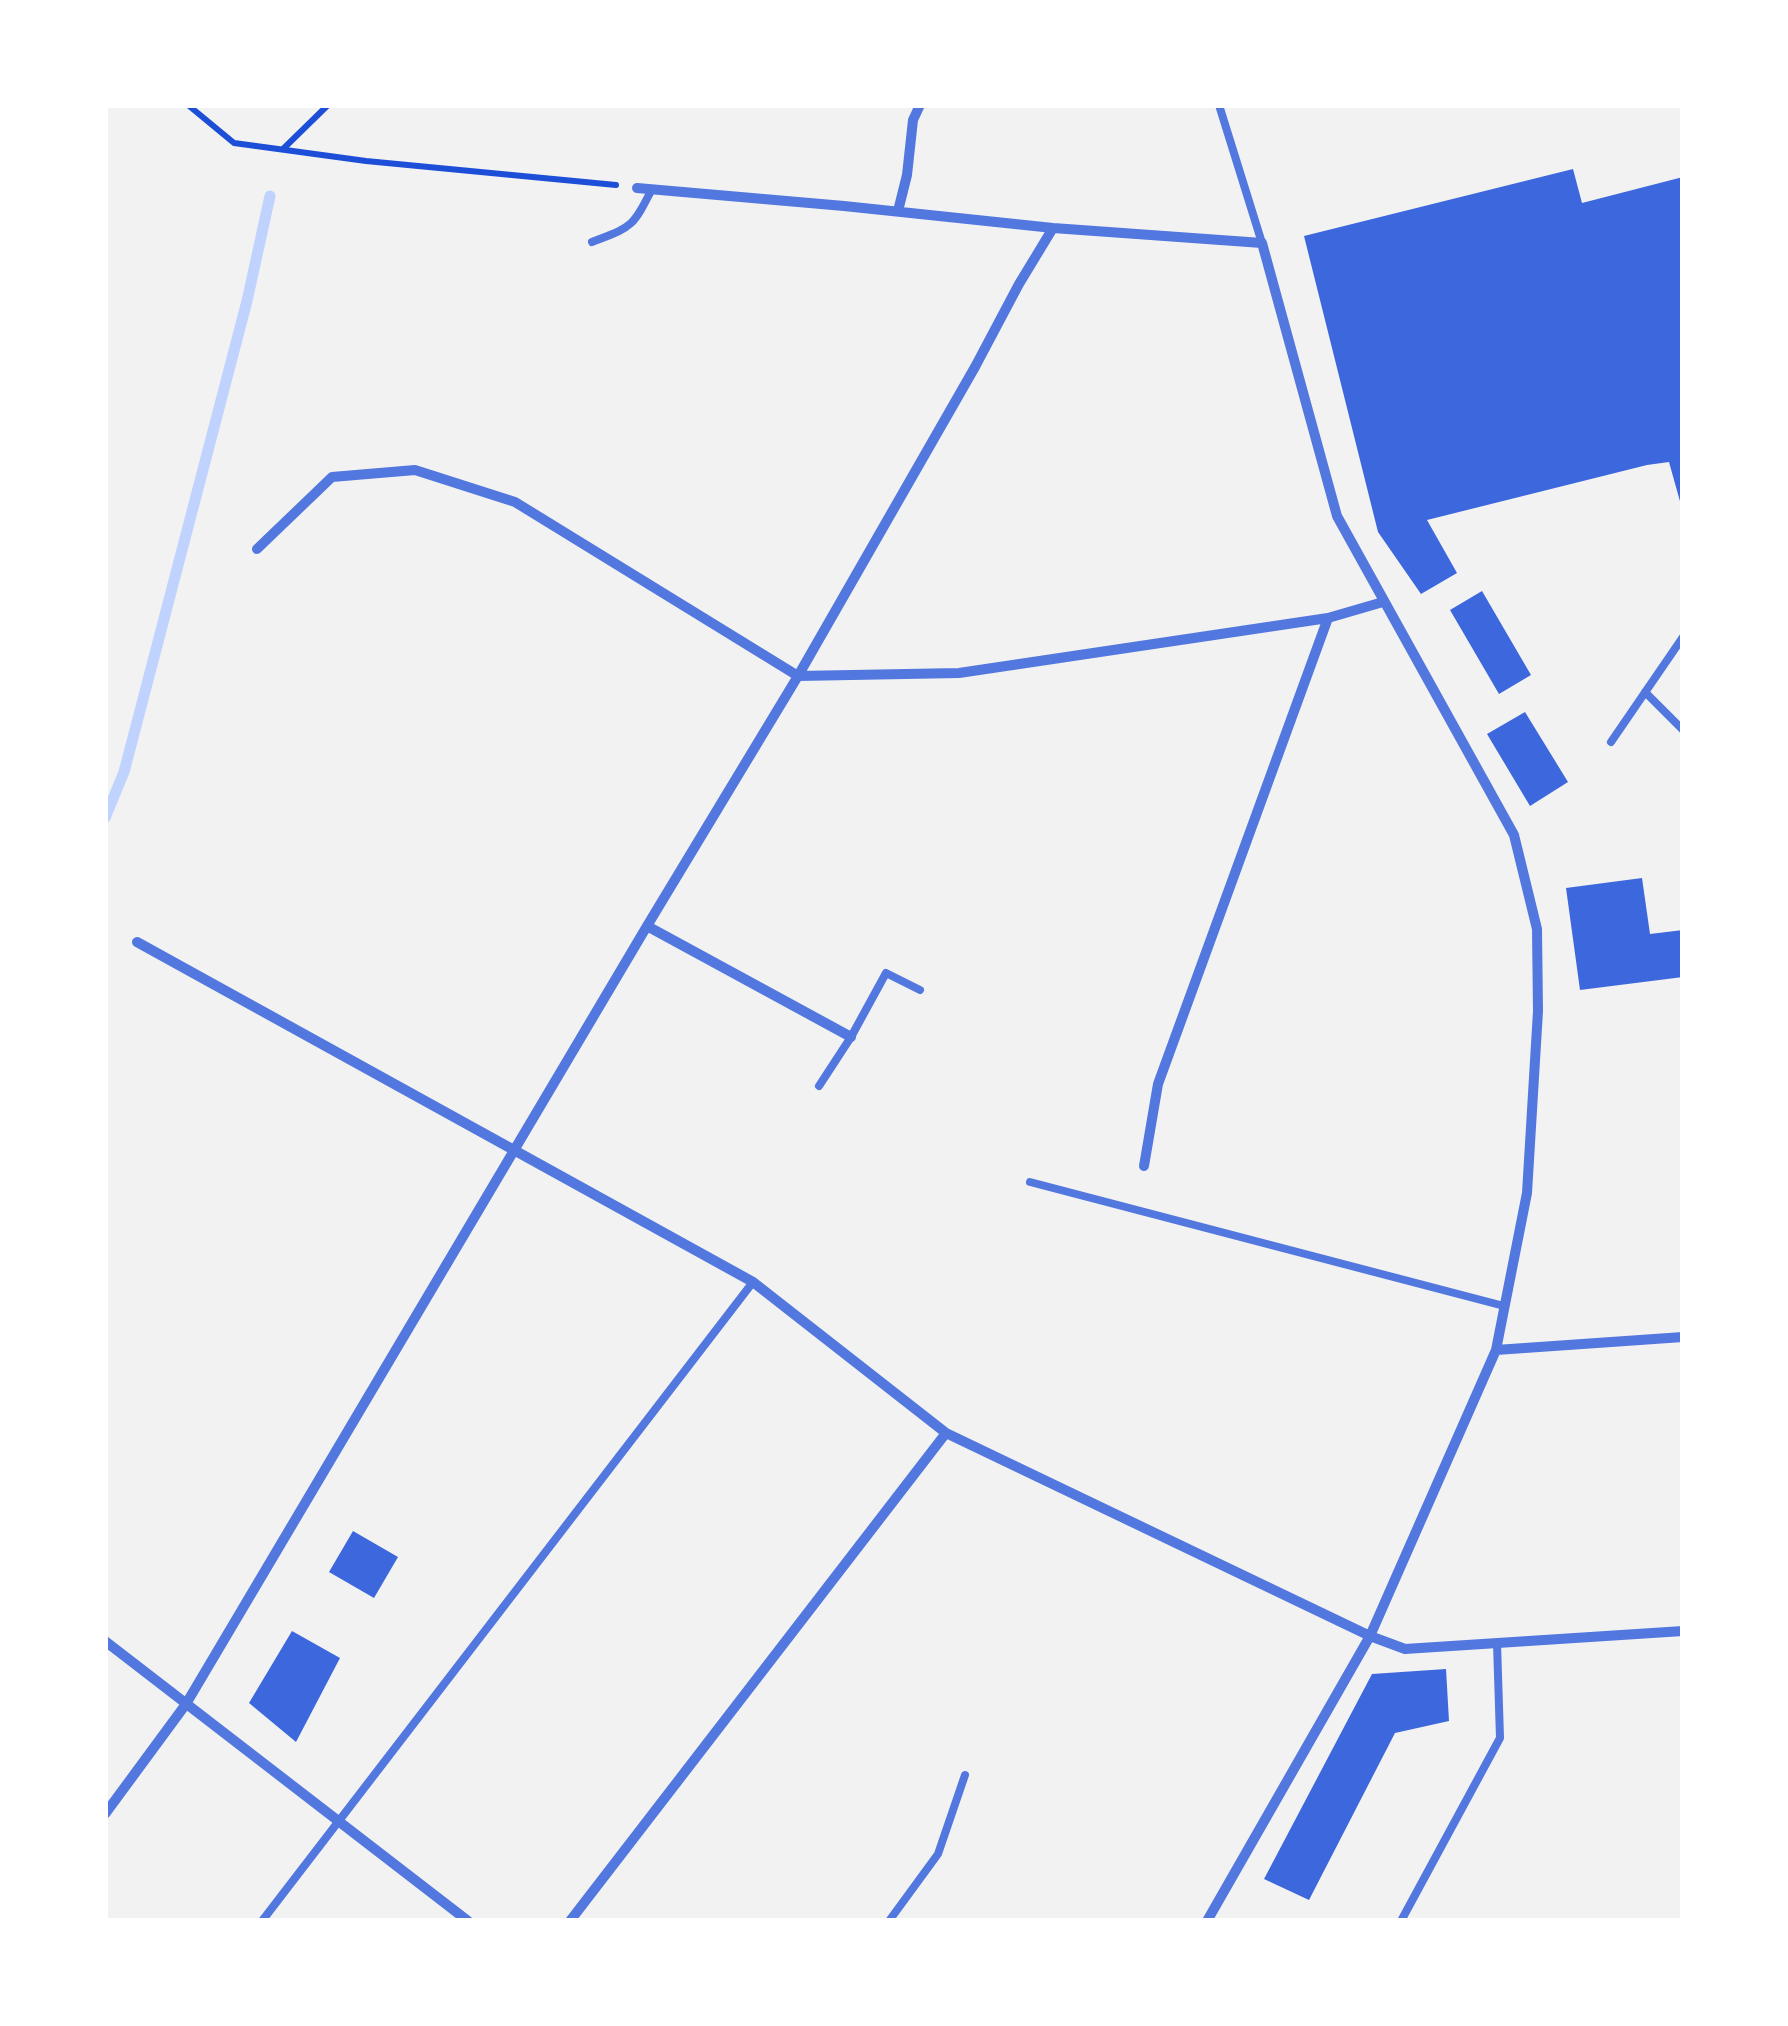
<!DOCTYPE html>
<html>
<head>
<meta charset="utf-8">
<style>
	body { margin:0 }
	#map { position:relative; width:1788px; height:2026px; overflow:hidden; background:#f2f2f2; font-family:"Archivo Narrow",sans-serif }
	canvas { display:block }
	.frame { position:absolute; inset:0; border:108px solid #fff; pointer-events:none }
</style>
</head>
<body>
<div id="map">
<canvas width="1788" height="2026"></canvas>
<div class="frame"></div>
</div>
<script>
const g = document.querySelector('canvas').getContext('2d');
g.lineJoin = 'round';
function trace(path, color, width, dash) { g.strokeStyle = color; g.lineWidth = width; g.lineCap = dash ? 'butt' : 'round'; g.setLineDash(dash || []); g.stroke(path); }
function fill(path, color) { g.fillStyle = color; g.fill(path, 'evenodd'); }
trace(new Path2D(`
	M105,818L124,772L247,301L270,196`), '#bfd3fe', 11);
fill(new Path2D(`
	M1573,169L1582,203L1683,177V512L1669,462L1647,465L1427,520L1457,573L1421,594L1378,532L1304,236Z
	M1482,591L1531,675L1499,694L1450,610Z
	M1525,712L1568,782L1530,806L1487,734Z
	M1642,878L1650,934L1683,930V977L1580,990L1566,888Z
	M353,1531L398,1557L374,1598L329,1572Z
	M292,1631L340,1658L296,1742L249,1703Z
	M1446,1669L1449,1721L1395,1733L1309,1900L1264,1879L1372,1674Z`), '#3d67dc');
trace(new Path2D(`
	M188,105L234,143L366,161L616,185
	M283,149L328,105`), '#1d4ed8', 6);
trace(new Path2D(`
	M1219,105L1262,243
	M592,242C633,226 632,228 652,189
	M1645,692L1683,730
	M1611,742L1683,637
	M819,1086L851,1037L886,973L920,990
	M1030,1182L1504,1306
	M262,1921L753,1282
	M889,1921L938,1854L965,1775
	M1401,1921L1500,1738L1497,1643`), '#5277de', 8);
trace(new Path2D(`
	M637,188L844,206L1053,228L1262,243L1337,516L1514,835L1537,929L1538,1011L1527,1193L1496,1350L1370,1636L1207,1921
	M898,211L907,175L913,120L920,105
	M257,549L332,477L415,470L515,502L798,676L959,673L1328,618L1383,602
	M647,926L851,1037
	M137,942L753,1282L946,1433L1370,1636L1405,1649L1683,1631
	M1144,1166L1158,1084L1328,618
	M1496,1350L1683,1337
	M105,1641L468,1921
	M105,1814L186,1704L647,926L798,676L975,367L1019,284L1053,228
	M570,1921L946,1433`), '#5277de', 10);
</script>
</body>
</html>
